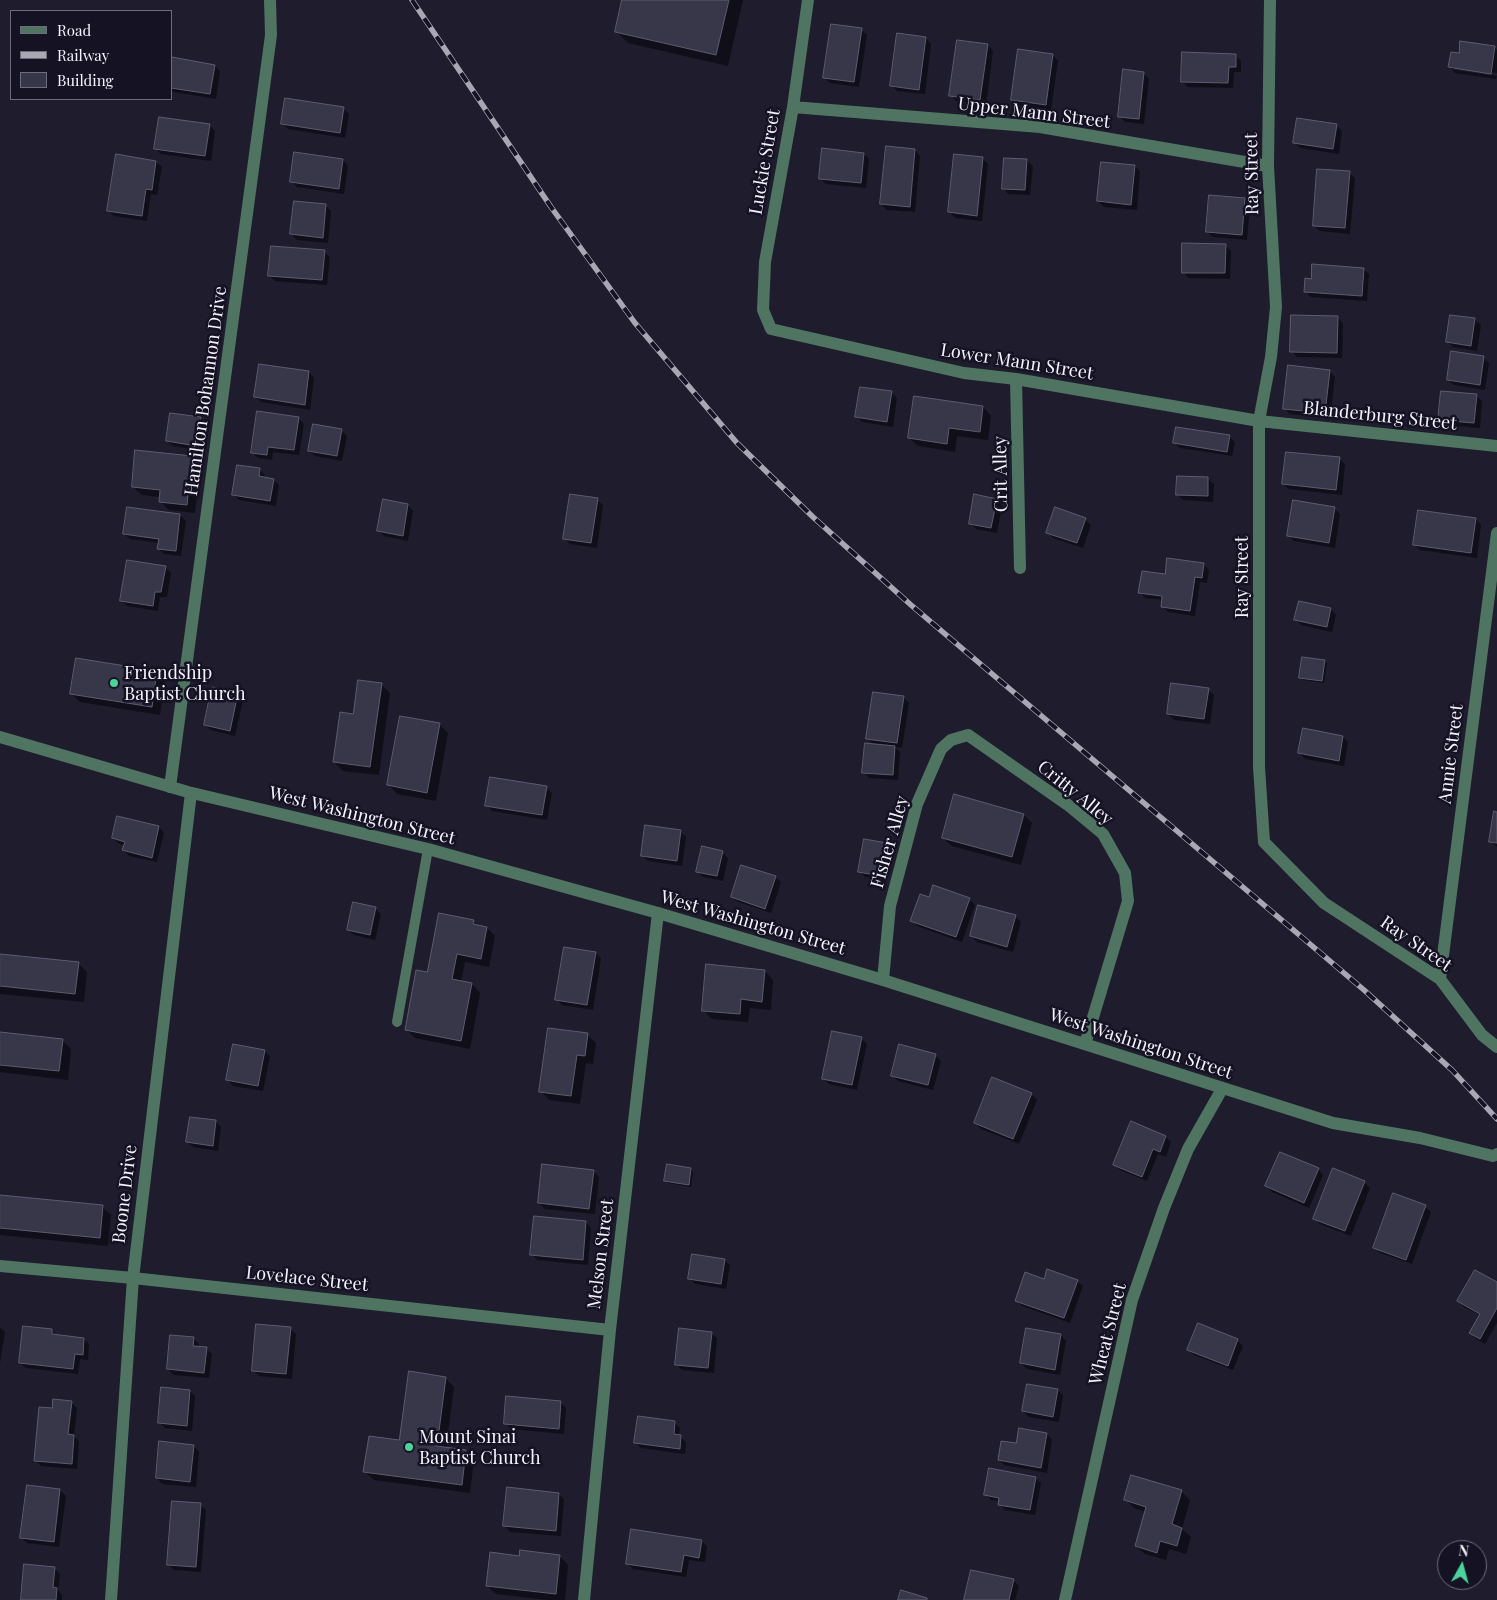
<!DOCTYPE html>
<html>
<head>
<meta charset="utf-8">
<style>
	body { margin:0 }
	#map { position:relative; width:1497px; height:1600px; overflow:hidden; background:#1e1c2d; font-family:"Playfair Display",serif }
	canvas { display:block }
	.legend { position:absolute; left:10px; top:10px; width:162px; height:90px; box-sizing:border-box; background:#151223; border:1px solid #6e6c7a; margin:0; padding:6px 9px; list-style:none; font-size:15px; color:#f4f3fd }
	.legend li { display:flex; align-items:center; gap:10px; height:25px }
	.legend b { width:25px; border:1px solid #6e6c7a }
	.north { position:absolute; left:1437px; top:1540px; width:50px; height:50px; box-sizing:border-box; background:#151223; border:1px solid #6e6c7a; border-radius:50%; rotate:7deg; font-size:14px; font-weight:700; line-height:20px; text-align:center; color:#f4f3fd }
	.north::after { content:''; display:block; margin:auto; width:18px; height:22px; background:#4cd39b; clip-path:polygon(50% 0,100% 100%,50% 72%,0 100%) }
</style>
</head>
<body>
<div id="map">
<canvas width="1497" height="1600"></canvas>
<ul class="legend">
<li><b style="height:6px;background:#507462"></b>Road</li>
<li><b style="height:6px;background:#a9a7b4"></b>Railway</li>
<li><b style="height:14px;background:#383649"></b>Building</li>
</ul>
<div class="north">N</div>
</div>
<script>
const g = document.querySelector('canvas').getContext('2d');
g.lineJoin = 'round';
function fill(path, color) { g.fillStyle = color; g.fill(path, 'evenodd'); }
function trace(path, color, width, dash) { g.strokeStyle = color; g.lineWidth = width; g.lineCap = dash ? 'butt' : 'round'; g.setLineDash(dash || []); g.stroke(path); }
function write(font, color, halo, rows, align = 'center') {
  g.font = font + ' "Playfair Display",serif'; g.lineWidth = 5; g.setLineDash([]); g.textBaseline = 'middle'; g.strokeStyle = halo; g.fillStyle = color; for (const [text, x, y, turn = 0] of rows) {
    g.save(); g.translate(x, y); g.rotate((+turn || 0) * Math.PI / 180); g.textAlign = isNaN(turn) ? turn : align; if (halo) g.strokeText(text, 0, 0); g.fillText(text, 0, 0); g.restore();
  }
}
fill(new Path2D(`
	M623,0H743L728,66L628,43L616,31Z
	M861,30L867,35L859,87L830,83L825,78Z
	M926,38L931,44L925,94L897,91L891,85Z
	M988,45L993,51L986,105L956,101L951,95Z
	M1494,47L1497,50V73L1454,67V70L1497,76L1496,79L1455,73L1450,67L1460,55Z
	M1053,55L1058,61L1051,110L1018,105L1012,100Z
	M1235,55L1241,61V72H1234L1233,88L1188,87L1182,81Z
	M173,58L215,66L220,71L216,99L174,92L171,90Z
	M1143,73L1149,79L1144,124L1125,122L1119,116Z
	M343,108L349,114L345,138L288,129L283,124Z
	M160,118L210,126L215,131L211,161L161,154L155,148Z
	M1336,125L1342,131L1339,154L1300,148L1295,143Z
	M915,150L920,156L915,212L887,210L881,204Z
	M864,154L869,159L866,188L826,184L820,178Z
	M983,159L988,164L982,221L955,218L950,212Z
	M1005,159L1027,161L1033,166L1030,195L1008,194L1003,188Z
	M343,160L348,166L344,194L297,187L291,181Z
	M156,162L162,167L157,195L151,194L147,221L114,216L109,211Z
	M1135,166L1140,172L1137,210L1104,207L1098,201Z
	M1349,172L1355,178L1350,234L1320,231L1314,226Z
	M1245,199L1250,205L1247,240L1213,237L1207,232Z
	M326,206L331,211L328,243L297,240L291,234Z
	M1225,245L1231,251L1230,279L1189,278L1183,272Z
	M324,252L330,257L327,285L275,281L269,275Z
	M1363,269L1369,274L1367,301L1311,297L1305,291L1312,280Z
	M1451,316L1475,320L1481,325L1477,351L1453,347L1447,341Z
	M1337,317L1343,323L1342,358L1297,357L1292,351Z
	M1483,357L1489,363L1485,390L1454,385L1448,380Z
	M260,365L309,372L314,378L310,410L261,402L255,397Z
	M1329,371L1335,377L1330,418L1290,414L1284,408Z
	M891,392L897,398L893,427L862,422L857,416Z
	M1476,396L1482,401L1480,428L1445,425L1440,419Z
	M983,407L991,416L988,440L957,436L955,452L918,446L909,438Z
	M201,418L206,424L203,451L173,446L167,441Z
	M298,418L304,424L299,455L273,452L272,460L258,458L252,452Z
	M341,430L347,436L342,461L315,456L309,451Z
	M1229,436L1235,442L1232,456L1180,448L1175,443Z
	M192,457L200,466L195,513L169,510L160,501V497L142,495L133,487Z
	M1339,459L1345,464L1342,495L1289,489L1283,484Z
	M259,469L265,475L264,478L273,480L279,485L276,506L239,500L234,495Z
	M1208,479L1214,484L1213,502L1183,500L1178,495Z
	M597,500L603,505L597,548L570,544L565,538Z
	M997,500L1002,506L997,533L976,529L970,523Z
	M408,505L413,511L408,541L384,536L379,531Z
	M1334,508L1340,514L1335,548L1294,541L1288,535Z
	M180,515L186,521L181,556L164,554L158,548L159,543L130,539L124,534Z
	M1085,519L1091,525L1083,548L1053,538L1048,532Z
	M1476,519L1481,525L1477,558L1420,550L1414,544Z
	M1203,564L1209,570L1207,583L1200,582L1195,616L1168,612L1162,606L1163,600L1145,598L1140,592L1166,576Z
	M165,567L171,573L167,597H160L158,611L127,606L122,601Z
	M1331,609L1336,615L1332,632L1301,625L1296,620Z
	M1324,661L1327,663L1324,683L1303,680L1300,678Z
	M157,673L165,681L160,715L80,702L71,693Z
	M381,684L390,693L379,775L343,771L334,762L354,715Z
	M213,689L238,694L243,700L235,736L211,730L205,725Z
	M1208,690L1214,695L1210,724L1174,720L1168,714Z
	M903,697L909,703L902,748L895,747L900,752L898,780L869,778L864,772L874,745L868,739Z
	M439,724L448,733L436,801L397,794L389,785Z
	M1343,737L1348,742L1344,766L1305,759L1300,753Z
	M546,788L552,793L547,820L492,811L487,805Z
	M1497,813V847L1490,841Z
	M1024,815L1032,823L1021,865L952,846L943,838Z
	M118,817L159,827L164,833L157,862L129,856L124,850L125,845L119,844L113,838Z
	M680,831L686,837L682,866L648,861L642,856Z
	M886,844L892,850L887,880L865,877L860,871Z
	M722,852L728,858L723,881L703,877L697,871Z
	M775,877L781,882L771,913L738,902L732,897Z
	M930,899H969L975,905L962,942L917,926L912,920Z
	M375,908L381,914L375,940L354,935L348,930Z
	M1015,916L1021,922L1013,952L977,942L971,936Z
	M473,922L478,926L487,928L495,936L489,967L465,962L461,982L472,984L480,993L470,1049L415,1038L406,1029L428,973Z
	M565,948L596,953L601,959L593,1010L562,1005L557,999Z
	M0,955L78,963L87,972L84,1002L0,994Z
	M765,971L773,980L771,1010L750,1008L748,1022L712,1019L703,1010Z
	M0,1034L62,1040L71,1049L68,1080L0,1072Z
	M587,1035L596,1043L593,1064L586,1063L580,1104L549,1100L541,1091Z
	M861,1038L867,1044L857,1090L829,1084L823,1078Z
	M264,1051L270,1056L263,1091L233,1086L228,1080Z
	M935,1055L941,1061L933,1090L898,1081L892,1075Z
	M1031,1094L1037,1100L1019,1144L981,1129L975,1123Z
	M216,1122L221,1127L218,1151L193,1147L187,1142Z
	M1166,1137L1171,1142L1166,1157L1158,1154L1147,1181L1120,1170L1115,1165Z
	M691,1169L693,1172L691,1187L668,1183L665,1181Z
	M1318,1169L1323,1175L1309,1208L1272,1192L1267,1186Z
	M593,1171L599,1177L595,1214L545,1209L539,1203Z
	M1364,1182L1370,1188L1351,1236L1320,1224L1314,1218Z
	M0,1197L102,1207L111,1215L108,1246L0,1235Z
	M1425,1207L1431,1212L1412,1264L1380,1253L1374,1247Z
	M586,1222L591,1228L588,1265L537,1260L532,1254Z
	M724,1260L730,1265L726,1289L695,1284L690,1279Z
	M1045,1281H1077L1083,1286L1070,1323L1022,1306L1016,1300Z
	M1497,1283V1323L1485,1344L1476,1339L1470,1333L1480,1315L1464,1307L1459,1301Z
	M0,1327L5,1332L0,1363Z
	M290,1328L296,1334L292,1379L259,1376L254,1371Z
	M51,1330L57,1336L84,1339L89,1344L88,1360L80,1359L78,1374L26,1368L20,1363Z
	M711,1333L717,1338L714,1373L682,1370L677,1365Z
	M1061,1335L1066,1341L1060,1375L1027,1369L1021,1363Z
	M193,1338L199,1344L198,1348L206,1349L212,1354L209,1378L174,1375L168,1369Z
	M1237,1340L1243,1346L1233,1370L1194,1355L1189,1350Z
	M445,1378L454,1387L446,1448L466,1451L474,1460L470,1493L374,1480L365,1472L400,1441Z
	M1058,1390L1063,1396L1059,1422L1029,1417L1023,1411Z
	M190,1391L195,1396L192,1431L165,1428L159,1422Z
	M71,1402L77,1408L74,1436L79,1441L77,1469L41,1466L35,1460L53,1409Z
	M561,1402L566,1408L564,1434L511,1429L505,1423Z
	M675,1423L680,1428L679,1436L686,1442L685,1454L641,1448L636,1443Z
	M1047,1434L1052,1440L1047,1473L1004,1465L999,1459L1017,1445Z
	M194,1446L199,1452L196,1487L162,1484L157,1478Z
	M1035,1478L1041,1483L1035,1515L1005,1510L999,1504L1000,1501L991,1500L986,1494Z
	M60,1490L66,1496L59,1547L27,1543L22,1538Z
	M1181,1491L1190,1500L1182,1529L1191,1537L1186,1554L1169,1549L1166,1560L1145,1554L1136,1546L1146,1512L1134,1508L1126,1500Z
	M559,1494L564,1500L561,1536L510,1532L505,1526Z
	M200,1505L206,1510L201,1572L174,1570L168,1564Z
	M702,1541L707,1547L705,1562L689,1560L686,1577L633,1569L627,1563Z
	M560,1556L568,1565L565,1600H548L496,1594L487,1586L521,1557Z
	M54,1568L60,1574L58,1590L62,1595V1600H22Z
	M1013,1580L1019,1586L1015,1600H966Z`), '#0007');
const building = new Path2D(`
	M622,0H729L716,55L615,32Z
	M831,24L862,28L854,82L823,78Z
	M897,33L926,37L919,90L890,86Z
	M957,40L988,44L980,100L949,96Z
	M1460,41L1495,46L1491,74L1448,67L1451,52L1459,53Z
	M1018,49L1053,54L1046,105L1011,100Z
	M1182,52L1236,54V67H1229L1228,83L1181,82Z
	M172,57L215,65L210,94L171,88Z
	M1123,69L1144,72L1139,119L1118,117Z
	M285,98L344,107L340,133L281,124Z
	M159,117L210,124L205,156L154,149Z
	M1297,118L1337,124L1333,149L1293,143Z
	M886,146L915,149L910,207L880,204Z
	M822,148L864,153L861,183L819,179Z
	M294,152L343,159L339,189L290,182Z
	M116,154L156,161L152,190L146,189L142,216L107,211Z
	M954,154L983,157L977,216L948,212Z
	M1004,158L1027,159L1025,190L1002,189Z
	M1101,162L1135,165L1131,205L1097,201Z
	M1317,169L1350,171L1345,228L1313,226Z
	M1209,195L1245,198L1242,235L1206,232Z
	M294,201L326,204L323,238L290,234Z
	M1182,243L1226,244L1225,273H1182Z
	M271,246L325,250L322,280L268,276Z
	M1312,264L1364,268L1362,296L1304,292L1305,278L1311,279Z
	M1291,315L1338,316L1337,353L1290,352Z
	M1450,315L1475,318L1471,346L1446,342Z
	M1451,351L1484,356L1480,385L1447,380Z
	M259,364L309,371L305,405L254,397Z
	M1288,365L1330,370L1325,413L1283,409Z
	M860,387L892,391L887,422L855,417Z
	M1441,391L1477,394L1474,423L1438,420Z
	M914,396L983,406L980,432L949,428L947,444L908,438Z
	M257,411L299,417L294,450L268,447L267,455L251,453Z
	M170,413L201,417L197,446L166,441Z
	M313,424L342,429L337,456L308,451Z
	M1176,427L1230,435L1227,452L1173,443Z
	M135,450L192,456L187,505L159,502L160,490L132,487Z
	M1286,452L1340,457L1336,490L1282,484Z
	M237,465L260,468L259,476L274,479L270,501L232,495Z
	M1177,476L1208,477V496L1176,495Z
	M570,494L598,498L591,543L563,539Z
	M974,494L997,499L991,528L969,524Z
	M383,499L408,504L403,536L377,531Z
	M1293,500L1335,507L1329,543L1287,536Z
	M127,507L180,514L176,551L157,549L159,539L123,534Z
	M1055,507L1086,518L1077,543L1046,533Z
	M1418,510L1476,518L1471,553L1413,545Z
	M1167,558L1204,563L1202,578L1195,577L1190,611L1161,607L1162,596L1138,593L1142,571L1165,574Z
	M127,560L166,566L161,592H155L153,606L120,601Z
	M1299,601L1331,608L1327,627L1294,620Z
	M1302,657L1325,660L1322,681L1299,678Z
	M76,658L157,671L152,707L70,694Z
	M358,680L382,683L370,767L333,762L340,712L353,714Z
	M1171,683L1209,688L1204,719L1167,714Z
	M212,687L238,693L230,731L204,725Z
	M873,692L904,696L897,743L866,739Z
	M400,716L440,723L427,793L387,785Z
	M1303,728L1343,736L1339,761L1298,753Z
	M865,743L895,746L893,775L862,773Z
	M490,777L547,786L542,815L485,806Z
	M954,794L1024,814L1012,857L942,838Z
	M1494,811L1497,812V843L1489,842Z
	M117,816L159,826L152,858L122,850L125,842L112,838Z
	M645,825L681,830L677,861L641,856Z
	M864,839L887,843L881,876L858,872Z
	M702,846L723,851L717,876L696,872Z
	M741,865L776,876L765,909L731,897Z
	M933,885L970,898L956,937L910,921L920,894L929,897Z
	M353,902L376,907L370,935L347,930Z
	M978,905L1016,915L1007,947L970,936Z
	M439,913L474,920L473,924L487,927L481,959L457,954L452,979L472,983L461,1041L405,1030L416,970L427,972Z
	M564,947L596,952L587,1005L555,1000Z
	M0,954L79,962L75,994L0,986Z
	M706,964L765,970L762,1002L741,999L740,1014L702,1011Z
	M548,1028L588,1033L585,1056L577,1055L571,1096L539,1092Z
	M832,1031L862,1037L852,1085L822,1079Z
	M0,1032L63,1039L59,1071L0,1065Z
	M233,1044L265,1050L258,1086L226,1080Z
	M899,1044L936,1054L928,1085L891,1076Z
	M992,1077L1032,1093L1013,1139L974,1123Z
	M190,1117L216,1120L213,1146L186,1142Z
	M1131,1121L1166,1136L1160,1152L1153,1149L1142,1177L1113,1165Z
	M1280,1152L1319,1168L1304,1203L1265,1186Z
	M542,1164L594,1170L589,1209L538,1203Z
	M667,1164L691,1168L689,1185L664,1181Z
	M1333,1168L1365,1181L1345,1231L1313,1219Z
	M1393,1193L1426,1205L1406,1260L1373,1248Z
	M0,1195L103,1205L100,1238L0,1228Z
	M534,1216L586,1221L583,1260L530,1255Z
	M692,1254L725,1259L721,1284L688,1279Z
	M1047,1269L1078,1280L1064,1318L1015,1301L1025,1272L1044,1279Z
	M1475,1270L1497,1282V1308L1480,1339L1469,1333L1480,1314L1457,1301Z
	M1198,1323L1238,1339L1228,1366L1187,1350Z
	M256,1324L291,1327L286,1374L252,1371Z
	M23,1326L52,1329V1334L84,1338L83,1355L75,1354L73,1369L19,1363Z
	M679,1328L712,1332L708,1368L675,1365Z
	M1026,1328L1061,1334L1055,1370L1020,1363Z
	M170,1335L194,1337L193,1346L207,1347L204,1373L167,1369Z
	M409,1371L446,1377L437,1446L466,1450L462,1485L363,1472L369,1436L399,1440Z
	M1027,1384L1058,1389L1053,1417L1022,1411Z
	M161,1387L190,1390L187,1426L158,1423Z
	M506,1396L561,1401L559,1429L504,1424Z
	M53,1399L72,1401L68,1434L74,1435L72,1464L34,1461L39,1407L52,1408Z
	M638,1416L675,1421L674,1434L681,1435L680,1449L634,1443Z
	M1019,1428L1047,1433L1041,1468L998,1460L1001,1441L1016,1443Z
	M159,1441L194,1445L190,1482L156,1478Z
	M989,1468L1036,1477L1030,1510L998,1505L999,1498L984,1495Z
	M1131,1475L1182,1490L1172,1524L1182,1528L1177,1546L1160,1541L1157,1553L1135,1546L1146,1507L1124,1500Z
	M27,1485L60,1489L54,1542L20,1538Z
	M507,1487L559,1493L556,1531L503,1526Z
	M172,1501L201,1503L196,1567L167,1565Z
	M631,1529L702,1540L699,1558L684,1555L681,1572L626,1564Z
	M520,1550L560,1555L556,1594L486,1586L490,1552L519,1556Z
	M24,1564L55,1567L53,1587L57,1588L56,1600H21Z
	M971,1570L1014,1579L1009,1600H964Z
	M901,1590L927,1598V1600H898Z`);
fill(building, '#383649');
trace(building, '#5e5b70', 1);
trace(new Path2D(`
	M397,1022L428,849`), '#507462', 10);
trace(new Path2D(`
	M808,0L793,107L765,262L763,310L771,329L964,373L1016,379L1259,421L1497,446
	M1270,0L1268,166L1276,307L1271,357L1259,421V767L1264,842L1324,903L1440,979L1482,1035L1497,1047
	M793,107L1040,127L1268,166
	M1016,379L1020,568
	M170,787L271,35L270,0
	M1440,979L1497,533
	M883,980L890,906L917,804L941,749L951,740L968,735L1068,805L1103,834L1125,873L1128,901L1085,1044
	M0,1266L133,1278L610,1330
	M584,1600L610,1330L658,913
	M1065,1600L1132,1300L1164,1208L1188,1149L1222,1089`), '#507462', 12);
trace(new Path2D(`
	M0,737L188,792L428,849L658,913L883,980L1333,1123L1420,1138L1493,1156L1497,1154
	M111,1600L133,1278L191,793`), '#507462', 12);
const rail = new Path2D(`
	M412,0L551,207L635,323L737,443L813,517L911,605L1364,990L1452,1070L1497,1119`);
trace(rail, '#a9a7b4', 5.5);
trace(rail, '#151223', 4, [11]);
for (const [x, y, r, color] of [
	[114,683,5,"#4cd39b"],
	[409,1447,5,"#4cd39b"]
]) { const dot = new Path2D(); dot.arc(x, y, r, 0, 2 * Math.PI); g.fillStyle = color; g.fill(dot); trace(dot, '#151223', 2); }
write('18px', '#f4f3fd', '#151223', [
	["Upper Mann Street",1034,113,7],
	["Luckie Street",765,162,-80],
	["Ray Street",1252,174,-91],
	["Lower Mann Street",1017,362,9],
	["Hamilton Bohannon Drive",206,391,-82],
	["Blanderburg Street",1380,416,6],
	["Crit Alley",1001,474,-91],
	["Ray Street",1242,577,-90],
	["Annie Street",1451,754,-83],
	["Critty Alley",1075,793,39],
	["West Washington Street",362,816,14],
	["Fisher Alley",890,842,-74],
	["West Washington Street",753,923,16],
	["Ray Street",1416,944,35],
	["West Washington Street",1141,1044,18],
	["Boone Drive",125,1194,-83],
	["Melson Street",601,1254,-83],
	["Lovelace Street",307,1279,6],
	["Wheat Street",1108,1334,-76]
]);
write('18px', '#f4f3fd', '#151223', [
	["Friendship",124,673],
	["Baptist Church",124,694],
	["Mount Sinai",419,1437],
	["Baptist Church",419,1458]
], 'left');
</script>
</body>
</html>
